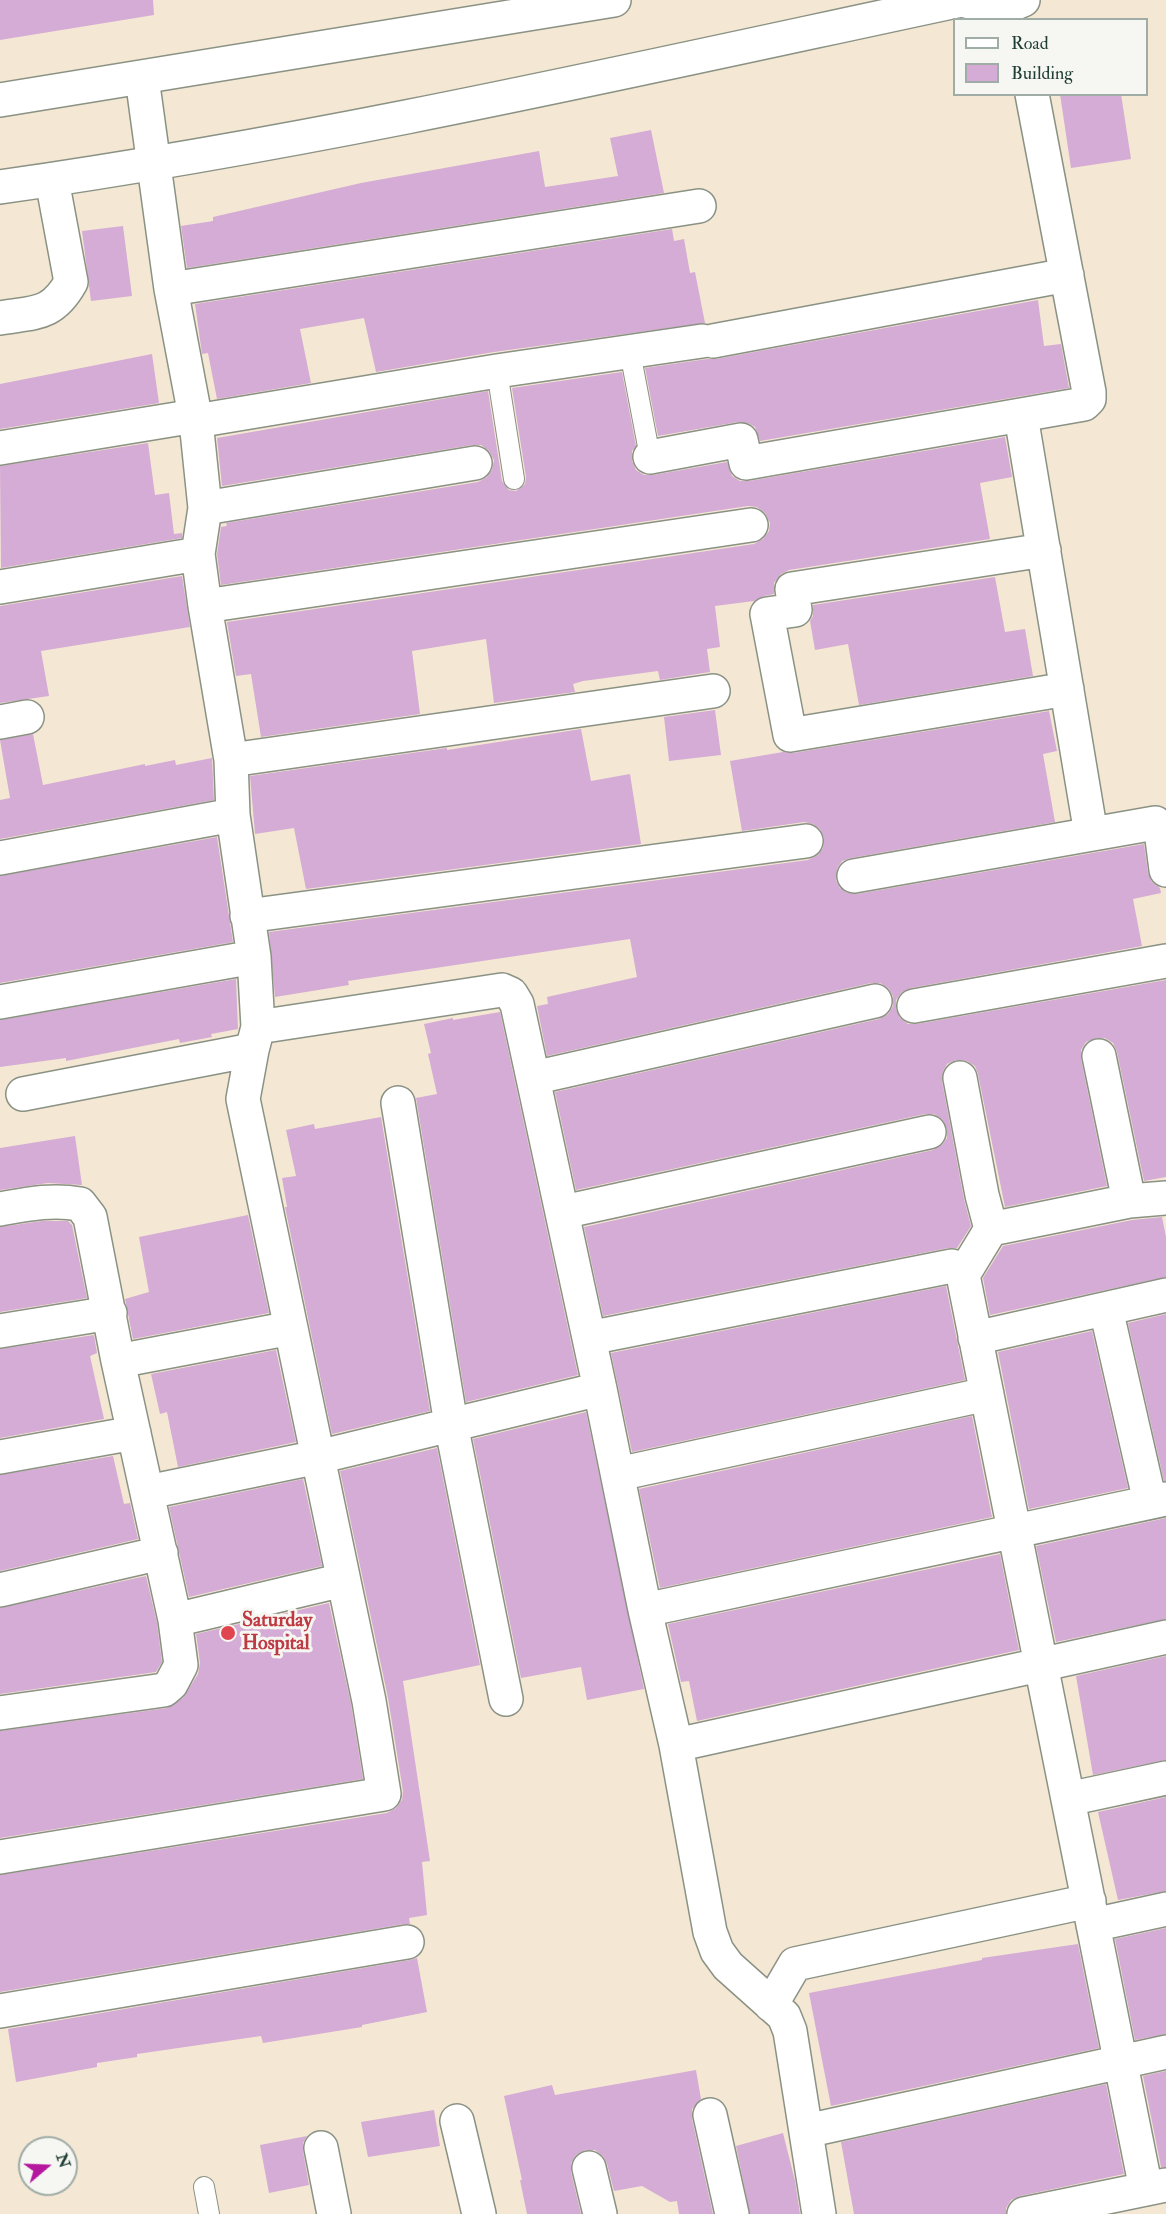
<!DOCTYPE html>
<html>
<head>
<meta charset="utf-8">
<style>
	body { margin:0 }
	#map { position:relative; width:1166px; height:2214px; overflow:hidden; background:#f4e7d4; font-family:"IM FELL Double Pica",serif }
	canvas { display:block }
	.legend { position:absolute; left:953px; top:18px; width:195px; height:78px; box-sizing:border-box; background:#f6f6f2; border:2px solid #a0aca6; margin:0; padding:8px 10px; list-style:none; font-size:18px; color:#1f3d34 }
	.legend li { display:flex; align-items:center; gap:12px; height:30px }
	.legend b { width:30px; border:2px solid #a0aca6 }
	.north { position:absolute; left:18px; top:2136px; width:60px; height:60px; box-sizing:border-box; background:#f6f6f2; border:2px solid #a0aca6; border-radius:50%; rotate:71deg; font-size:16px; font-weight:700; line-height:24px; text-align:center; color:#1f3d34 }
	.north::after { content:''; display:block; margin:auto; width:21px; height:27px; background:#b5179e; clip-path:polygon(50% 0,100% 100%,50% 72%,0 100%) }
</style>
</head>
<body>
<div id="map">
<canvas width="1166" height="2214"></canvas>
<ul class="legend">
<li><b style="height:8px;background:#fff"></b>Road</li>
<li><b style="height:16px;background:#d5acd5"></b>Building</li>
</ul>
<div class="north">N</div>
</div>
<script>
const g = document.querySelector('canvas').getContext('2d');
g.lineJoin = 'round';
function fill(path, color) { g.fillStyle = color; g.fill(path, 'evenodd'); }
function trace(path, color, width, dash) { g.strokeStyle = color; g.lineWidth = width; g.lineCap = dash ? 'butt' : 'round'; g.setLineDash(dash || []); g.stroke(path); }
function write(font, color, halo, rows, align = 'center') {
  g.font = font + ' "IM FELL Double Pica",serif'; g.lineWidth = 6; g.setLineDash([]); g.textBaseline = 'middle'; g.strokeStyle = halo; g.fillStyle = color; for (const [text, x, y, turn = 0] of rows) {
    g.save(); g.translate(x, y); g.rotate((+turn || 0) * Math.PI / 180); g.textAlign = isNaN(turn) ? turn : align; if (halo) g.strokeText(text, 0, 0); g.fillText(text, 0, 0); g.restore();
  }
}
fill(new Path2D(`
	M0,0H153L154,15L0,40Z
	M1060,94H1121L1131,159L1071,168Z
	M651,130L664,193L187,268L181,226L213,221V217L361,183L539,151L545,187L618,176L610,138Z
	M123,226L132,296L91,301L82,231Z
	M672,229L674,241L684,239L690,273L695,272L705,323L494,352L376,372L364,318L300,329L311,383L217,399L208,353L202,354L195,304Z
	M1038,300L1044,346L1061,344L1069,388L760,441L755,427L748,423L738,422L658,436L645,368L707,359H716Z
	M152,354L159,403L0,429V384Z
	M622,372L636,446L632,451V461L636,470L644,475H653L727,462L732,476L740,481H749L1005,437L1012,477L980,483L990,539L789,570L781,574L774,583V594L764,596L754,601L715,606L720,647L707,649L710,672L660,680L658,671L583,681L573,684L575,692L494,703L486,639L412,651L420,714L261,737L251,674L236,676L227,622L754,544L763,539L769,531L770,523L765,513L757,507L748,506L221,585L217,554L221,527L227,526L226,523L478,482L487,477L492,470L494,460L489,451L481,445H472L222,486L217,438L488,391L502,481L509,490L516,491L525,484L526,477L512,388Z
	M148,443L155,495L169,493L174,534L182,533V538L1,568L0,466Z
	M182,576L190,627L41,651L49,696L0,703V606Z
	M995,577L1005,632L1025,629L1033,676L859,705L848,644L815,650L810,621L813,616V605Z
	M715,710L721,755L669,761L664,717Z
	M1049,711L1057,751L1043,754L1055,822L851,858L842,861L837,869L836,880L840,888L847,893L857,894L1144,844L1148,873L1152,882L1160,888L1161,893L1133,899L1142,946L911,988L902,992L896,1000V1009L900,1018L908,1024H917L1166,980V1177L1144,1181L1117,1052L1113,1043L1105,1038H1096L1086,1042L1081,1050V1059L1107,1186L1005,1207L978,1074L975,1066L967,1061L956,1060L947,1064L943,1071L942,1081L964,1199L971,1226L957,1248H948L603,1316L584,1227L933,1150L942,1145L947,1138V1129L942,1119L934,1114H925L576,1190L555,1092L879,1019L888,1014L893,1006V996L888,988L880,983H871L547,1056L537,1006L548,1004L547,997L637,977L630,939L348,981L349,985L275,997L269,932L808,860L818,855L823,848L824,838L820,829L813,824L804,822L742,831L730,761L783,752L793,753Z
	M581,729L591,781L630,774L641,844L306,889L294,828L255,834L250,776L447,748V750Z
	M33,734L43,785L145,764V766L175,760L176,765L212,758L214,800L0,839V800L10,798L0,740Z
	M217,837L233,942L0,983V876Z
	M236,979L238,1029L211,1034L212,1037L180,1043L179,1039L66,1061V1058L0,1067V1020Z
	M500,1012L578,1375L466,1402L416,1098L437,1094L428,1054L431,1053L424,1024L453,1018V1020Z
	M381,1117L430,1411L332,1434L285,1207H287L282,1178L296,1176L286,1130L314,1124L315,1129Z
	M75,1136L82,1185L48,1183L0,1190V1148Z
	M248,1215L269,1313L133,1339L125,1299L149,1292L139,1237Z
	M1162,1217L1166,1237V1277L990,1315L983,1278L1003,1246L1132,1220Z
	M42,1221H68L72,1225L87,1298L0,1312V1227Z
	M946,1286L965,1380L632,1452L611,1353Z
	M1166,1314V1481H1164L1128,1323Z
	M1092,1331L1128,1488L1029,1509L998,1352Z
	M94,1335L97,1353L90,1356L104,1419L0,1438V1349Z
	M276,1350L296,1442L178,1467L167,1412L160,1414L151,1374Z
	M586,1412L644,1689L587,1700L581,1667L521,1678L473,1439Z
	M972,1416L992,1517L660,1588L639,1489Z
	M437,1448L480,1665L403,1681L430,1861L422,1862L427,1915L409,1918L410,1924H404L0,1992V1875L387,1813L396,1808L402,1800L403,1791L388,1698L340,1471Z
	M113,1456L124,1504L130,1503L138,1539L0,1571V1475Z
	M303,1479L322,1566L189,1597L169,1507Z
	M1166,1518V1619L1056,1642L1036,1546Z
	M1000,1554L1019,1650L697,1721L689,1681L681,1682L668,1624Z
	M146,1576L157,1623L162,1662L156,1672L0,1694V1608Z
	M329,1603L351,1704L363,1779L0,1838V1731L167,1708L183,1698L198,1674L200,1663L196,1634Z
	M1166,1656V1760L1093,1775L1076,1676Z
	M1166,1797V1891L1118,1900L1098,1812Z
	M1166,1928V2034L1135,2040L1115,1939Z
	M1078,1944L1099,2048L831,2106L809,1993L982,1960V1958Z
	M417,1958L427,2012L362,2025V2027L263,2043L261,2036L137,2054V2057L97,2063V2067L16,2082L8,2029L410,1960Z
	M696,2070L701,2099L692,2109V2119L713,2214H679L677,2201L670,2202L642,2186L614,2191L607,2164L603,2156L595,2150H585L576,2155L571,2163V2172L581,2214H527L520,2180H522L504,2096L552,2085L555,2095Z
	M1166,2071V2167H1161L1143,2076Z
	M1106,2084L1124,2174L1020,2196L1011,2200L1006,2208V2214H854L841,2142Z
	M434,2110L440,2146L368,2157L361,2122Z
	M783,2133L795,2181L800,2214H750L736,2146Z
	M307,2136L303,2143V2151L309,2185L269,2193L260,2145Z`), '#d5acd5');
const service = new Path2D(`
	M630,352L650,457
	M497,371L514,479
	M204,2187L209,2214`);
const minor = new Path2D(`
	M171,289L699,206
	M0,318C35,312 52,316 71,282L52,180
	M713,341L1067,275
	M1021,416L1091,834
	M196,421L497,371L702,341
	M0,448L195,416
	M650,457L741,440L746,463L1084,404L1089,399V392L1032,94
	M205,508L475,463
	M1044,550L792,589L795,610L767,614L790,735L1067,689
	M0,587L198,554
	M205,606L751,525
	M0,722L27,717
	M231,760L713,691
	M0,858L233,815
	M854,876L1155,823L1161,831L1166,870
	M247,916L806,841
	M0,1002L254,957
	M914,1006L1166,961
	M258,1027L502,990L511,994L517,1004L600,1389L645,1610L676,1745L710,1932L717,1951L728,1966L784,2016L790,2031L819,2214
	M1099,1056L1129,1201
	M533,1078L875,1001
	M960,1078L982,1195L991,1229L963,1275
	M23,1094L252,1050
	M398,1103L451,1424L506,1699
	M0,1209C28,1204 52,1199 80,1204L90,1217L118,1361L175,1620L181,1665L171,1684L164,1690L0,1713
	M563,1212L929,1132
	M991,1229L1129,1201L1166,1198
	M1106,1309L1150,1502
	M0,1331L110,1313
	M589,1338L952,1266L959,1268L963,1275L1146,2189
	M975,1338L1166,1295
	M118,1361L291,1328
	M0,1457L134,1433
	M618,1474L987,1394
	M148,1492L318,1457L600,1389
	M0,1590L161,1553
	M645,1610L1166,1499
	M175,1620L343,1580
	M676,1745L1166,1637
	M1068,1799L1166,1778
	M0,1857L384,1794L369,1701L243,1099L252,1050L258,1027L254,957L233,815L231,760L205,606L198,554L205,508L196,421L171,289L142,78
	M1093,1925L1166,1909
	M771,2005L795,1964L1089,1901
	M0,2011L407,1942
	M710,2115L732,2214
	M457,2121L479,2214
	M806,2131L1166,2052
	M321,2148L334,2214
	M589,2168L600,2214
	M1024,2214L1166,2185`);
const tertiary = new Path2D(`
	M962,0C982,6 1003,10 1023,0
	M0,100L614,0
	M0,187C324,141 642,68 961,0`);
trace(service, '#8a9284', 22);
trace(minor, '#8a9284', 36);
trace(tertiary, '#8a9284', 36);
trace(service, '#fff', 20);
trace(minor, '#fff', 33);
trace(tertiary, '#fff', 33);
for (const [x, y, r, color] of [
	[228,1633,8,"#e0444e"]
]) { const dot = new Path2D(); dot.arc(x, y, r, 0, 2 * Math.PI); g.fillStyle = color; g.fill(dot); trace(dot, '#f6f6f2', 2); }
write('bold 20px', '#be3a42', '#f6f6f2', [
	["Saturday",242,1622],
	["Hospital",242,1645]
], 'left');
</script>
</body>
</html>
